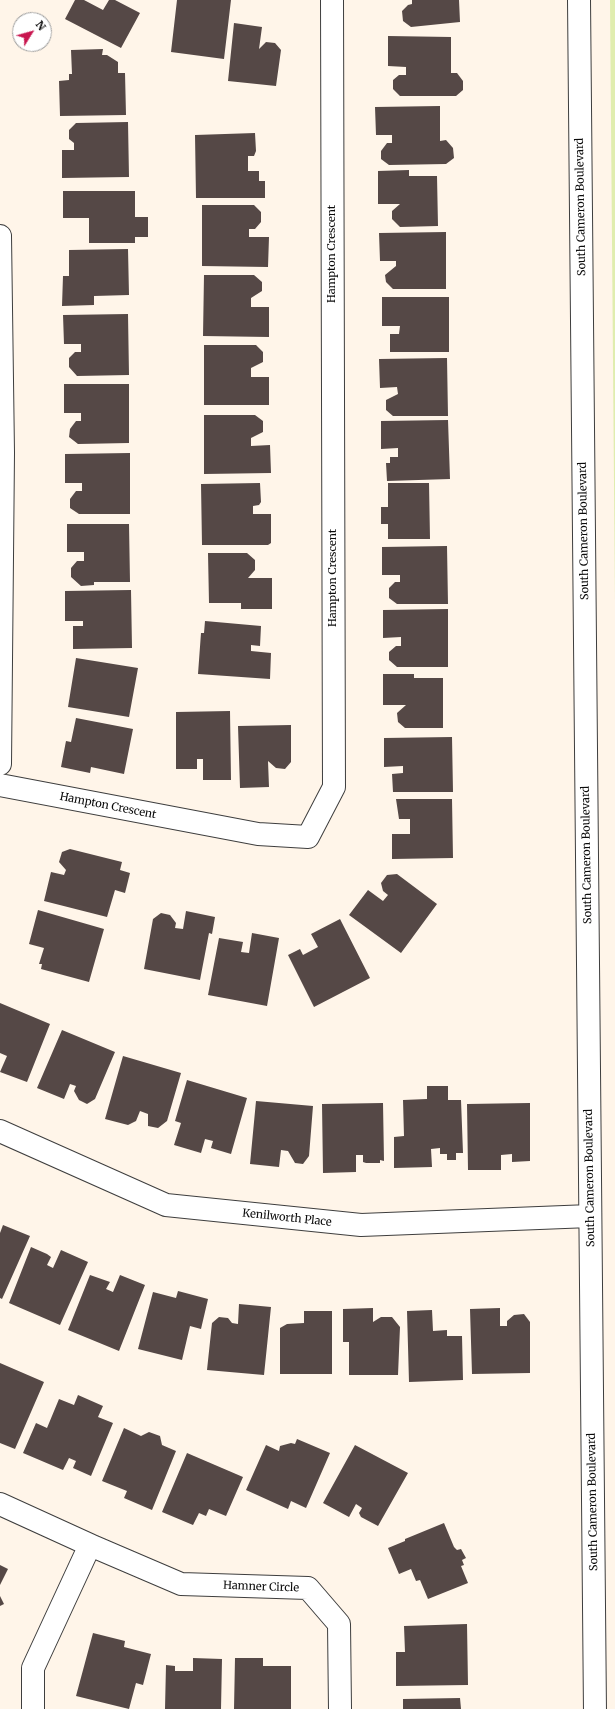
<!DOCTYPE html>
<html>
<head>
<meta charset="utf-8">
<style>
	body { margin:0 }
	#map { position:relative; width:615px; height:1709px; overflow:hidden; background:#fff5e9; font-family:Merriweather,serif }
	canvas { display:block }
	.north { position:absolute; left:12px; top:12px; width:40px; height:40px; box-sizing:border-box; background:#fff; border:1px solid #9d9d9d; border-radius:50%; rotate:53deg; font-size:11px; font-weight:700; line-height:16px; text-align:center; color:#0b0b0b }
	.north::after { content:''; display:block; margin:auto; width:14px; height:18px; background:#c8164f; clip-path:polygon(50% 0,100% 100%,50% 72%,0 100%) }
</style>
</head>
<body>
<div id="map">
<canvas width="615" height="1709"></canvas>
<div class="north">N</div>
</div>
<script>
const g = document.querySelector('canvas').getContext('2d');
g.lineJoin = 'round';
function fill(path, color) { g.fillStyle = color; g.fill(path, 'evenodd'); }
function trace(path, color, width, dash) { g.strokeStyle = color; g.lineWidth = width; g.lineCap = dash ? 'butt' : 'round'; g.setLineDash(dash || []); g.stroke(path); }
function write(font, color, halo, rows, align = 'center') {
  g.font = font + ' Merriweather,serif'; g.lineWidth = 4; g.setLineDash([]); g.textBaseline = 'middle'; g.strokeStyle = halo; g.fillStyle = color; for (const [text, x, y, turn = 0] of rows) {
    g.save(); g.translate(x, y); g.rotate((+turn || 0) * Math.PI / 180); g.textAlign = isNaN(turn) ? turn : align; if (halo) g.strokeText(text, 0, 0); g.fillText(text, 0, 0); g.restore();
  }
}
fill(new Path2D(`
	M610,0H615V603Z`), '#e0edaf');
fill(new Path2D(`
	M75,0H84L103,10L109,0H115L140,13L121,48L65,19Z
	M177,0H231L224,59L171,52Z
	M412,0H459L460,22L411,27L403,21L402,11L408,5L412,4Z
	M234,23L262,27L259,49L266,42L275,43L281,50L276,86L228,81Z
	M388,36L451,37V73H457L463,81V90L456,96H400L393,89V80L399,75H406V67L388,66Z
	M103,49L102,55H107L118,62V73H125L126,115L60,116L59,81L69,80V74H72L71,50Z
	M440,106V141L446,140L453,148L454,158L446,164L389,165L381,159V151L387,143H392V135H376L375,107Z
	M128,122L129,177L62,178V150H74V143L69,139V130L76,123Z
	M255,133L256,151L254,156H248V171H259V181H265V198H196L195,135Z
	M409,170V176H437L438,226L400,227L392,219V211L400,204H378V171Z
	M63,191H135V217H148V237H135V243H89V218H63Z
	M202,205H254L261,212V222L255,229H249V237H269L268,267L202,266Z
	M446,232V289H393L386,282L385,275L396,266V261H380L379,233Z
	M128,249L129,295L94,296V305L62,306L63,276H69V250Z
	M204,275H254L262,282V291L251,298V307H269V337L203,336Z
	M382,297H449V352H390V334H399L400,326H382Z
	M128,314L129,375L77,376L69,367V358L75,352H81V344H64L63,315Z
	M204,345H256L263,352V362L251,368V377H269V405H204Z
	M447,358L448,416H393L386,410V400L398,394L397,387L380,388L379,359Z
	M64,384H129V443L78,444L69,437L70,429L76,421H81V413H64Z
	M204,415H255L263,421V432L251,438V446L270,445L271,473L204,474Z
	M448,420L450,479L387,481L386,463H390V457H398V448L381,449V421Z
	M130,453V514H79L70,508V499L76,491H82V483H65V454Z
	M260,483L261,502L259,505L253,506V514H271V543L268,545H202L201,484Z
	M388,483H429L430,539H388V524H381V507H388Z
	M67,524H129L130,582H94V585L81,586L71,577V568L77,561H84V552H67Z
	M447,546L448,604H397L389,598V588L395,582H400V575H382V547Z
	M208,553H247L255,560V570L248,578H272V609H241V603H209Z
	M131,590L132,648L73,649V626H83V621H65V591Z
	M448,609V667H397L389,660V652L396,646H401V637L383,638V610Z
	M205,621L261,626L260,646L251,645V651L271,653L270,679L198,674L201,633H204Z
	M76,658L138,668L129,717L68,707Z
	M383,674H414V678H443V728H405L398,722L397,713L406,705H383Z
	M230,711L231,780H203V759H197V769H176V712Z
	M76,718L133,729L124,774L91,767L90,773L61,767L66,741L71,742Z
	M291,725V762L285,769L276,768L268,761L269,787L240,788L238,726Z
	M452,737L453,792H393L392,774L403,773V766L384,767V738Z
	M396,799H452L453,858L392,859V834H410V819H399Z
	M70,849L122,862L120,870L130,873L125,893L115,890L107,917L44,901L51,872L64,875L66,870L59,862L62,852Z
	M397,874L437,904L401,953L349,915L368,890L383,901L388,895L383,891L381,883L387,875Z
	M38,910L104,929L89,982L41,969L42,964H39L44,948L29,944Z
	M186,911L215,917L212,934L209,933L200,980L144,969L153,919L161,913L170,915L176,923L175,928L183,929Z
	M340,919L370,978L314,1007L288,955L300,949L303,955L318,947L311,934Z
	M252,933L279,938L267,1006L208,995L219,938L243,942L241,952L249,953Z
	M0,1003L50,1024L27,1082L0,1072L7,1056L0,1053Z
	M62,1030L115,1052L95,1099L87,1104L79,1100L74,1091L76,1086L70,1084L64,1099L37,1088Z
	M123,1056L181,1073L167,1121L158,1128L148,1126V1114L140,1111L136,1121L128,1125L105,1119Z
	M187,1080L247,1098L231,1154L211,1148L213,1141L205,1139L201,1153L174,1145L181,1123L175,1121Z
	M427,1086H448V1100H461L463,1153H456V1160H447V1154H440V1148L431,1149L432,1167L394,1168V1137L404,1136L403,1100L427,1099Z
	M256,1101L313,1106L309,1156L303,1164L295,1163L288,1151L281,1150L279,1167L250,1164Z
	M383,1103L384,1161L380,1160V1163H366L363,1162V1155H356V1172L323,1173L322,1104Z
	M530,1103V1161L512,1162V1154L501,1155V1170H468L467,1104Z
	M3,1225L30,1236L2,1299L0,1298V1233Z
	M31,1247L47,1254L51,1257L47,1265L53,1268L61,1250L88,1262L60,1325L9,1303Z
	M90,1275L110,1282L106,1289L113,1292L120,1275L145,1285L119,1351L68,1330Z
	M178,1291L208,1299L201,1329L190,1326L182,1360L138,1349L153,1292L176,1298Z
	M239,1304L271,1307L264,1375L207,1370L212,1323L219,1317L228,1318L232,1323L238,1324Z
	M373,1308V1322L381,1317H392L400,1327L398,1375H349V1342H343V1309Z
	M500,1308V1326H507V1321L514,1315L524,1314L530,1322V1373L472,1374L470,1309Z
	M432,1310L433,1331L447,1330V1336H462L463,1380L409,1382L407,1311Z
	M304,1311H332V1374H280V1328L287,1324L304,1323Z
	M0,1363L44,1382L15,1449L0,1443Z
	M78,1395L103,1406L98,1417L113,1423L91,1476L73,1468L76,1461L69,1458L63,1470L23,1453L36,1423L47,1428L59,1399L74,1405Z
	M124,1428L141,1436L149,1432L160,1436L162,1445L176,1451L152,1510L124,1498L127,1491L102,1481Z
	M297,1439L330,1453L306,1508L291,1501L288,1509L246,1490L266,1445L279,1451L280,1446L291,1443L295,1444Z
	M355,1445L408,1473L378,1526L361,1517L359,1513L362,1508L356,1504L349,1517L323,1503Z
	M187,1453L243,1477L226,1516L209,1509L206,1516L199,1513L193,1525L162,1512Z
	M444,1523L454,1547L457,1550L461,1549L466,1558L462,1560L464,1565L461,1566L468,1583L428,1599L420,1580L416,1581L411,1569L399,1574L388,1548L405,1541V1539Z
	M0,1565L8,1569L0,1585Z
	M0,1596L4,1604L0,1606Z
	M467,1624L468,1685L396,1686V1652H405L404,1626Z
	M93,1633L125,1641L124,1647L151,1654L143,1685L136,1683L129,1709L76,1696Z
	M193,1658L222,1659L221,1709H165L166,1665L175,1666V1671H193Z
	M235,1658H263V1666H291V1709H234Z
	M460,1698L461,1709H403V1699Z`), '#554846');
const minor = new Path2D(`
	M579,0L595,1709
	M0,236L3,453L0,764
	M0,785L258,834L308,837L334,787L332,0
	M0,1131L166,1205L361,1225L590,1216
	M0,1504L90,1545L181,1584L308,1588L339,1624L340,1709
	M33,1709V1668L90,1545`);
trace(minor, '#3e3e3e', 24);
trace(minor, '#fff', 22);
write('11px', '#0b0b0b', '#fff', [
	["South Cameron Boulevard",581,207,-91],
	["Hampton Crescent",332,254,-90],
	["South Cameron Boulevard",584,531,-91],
	["Hampton Crescent",333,578,-90],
	["Hampton Crescent",108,806,11],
	["South Cameron Boulevard",587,855,-91],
	["South Cameron Boulevard",590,1178,-91],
	["Kenilworth Place",287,1218,6],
	["South Cameron Boulevard",593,1502,-91],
	["Hamner Circle",261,1587,2]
]);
</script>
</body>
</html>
